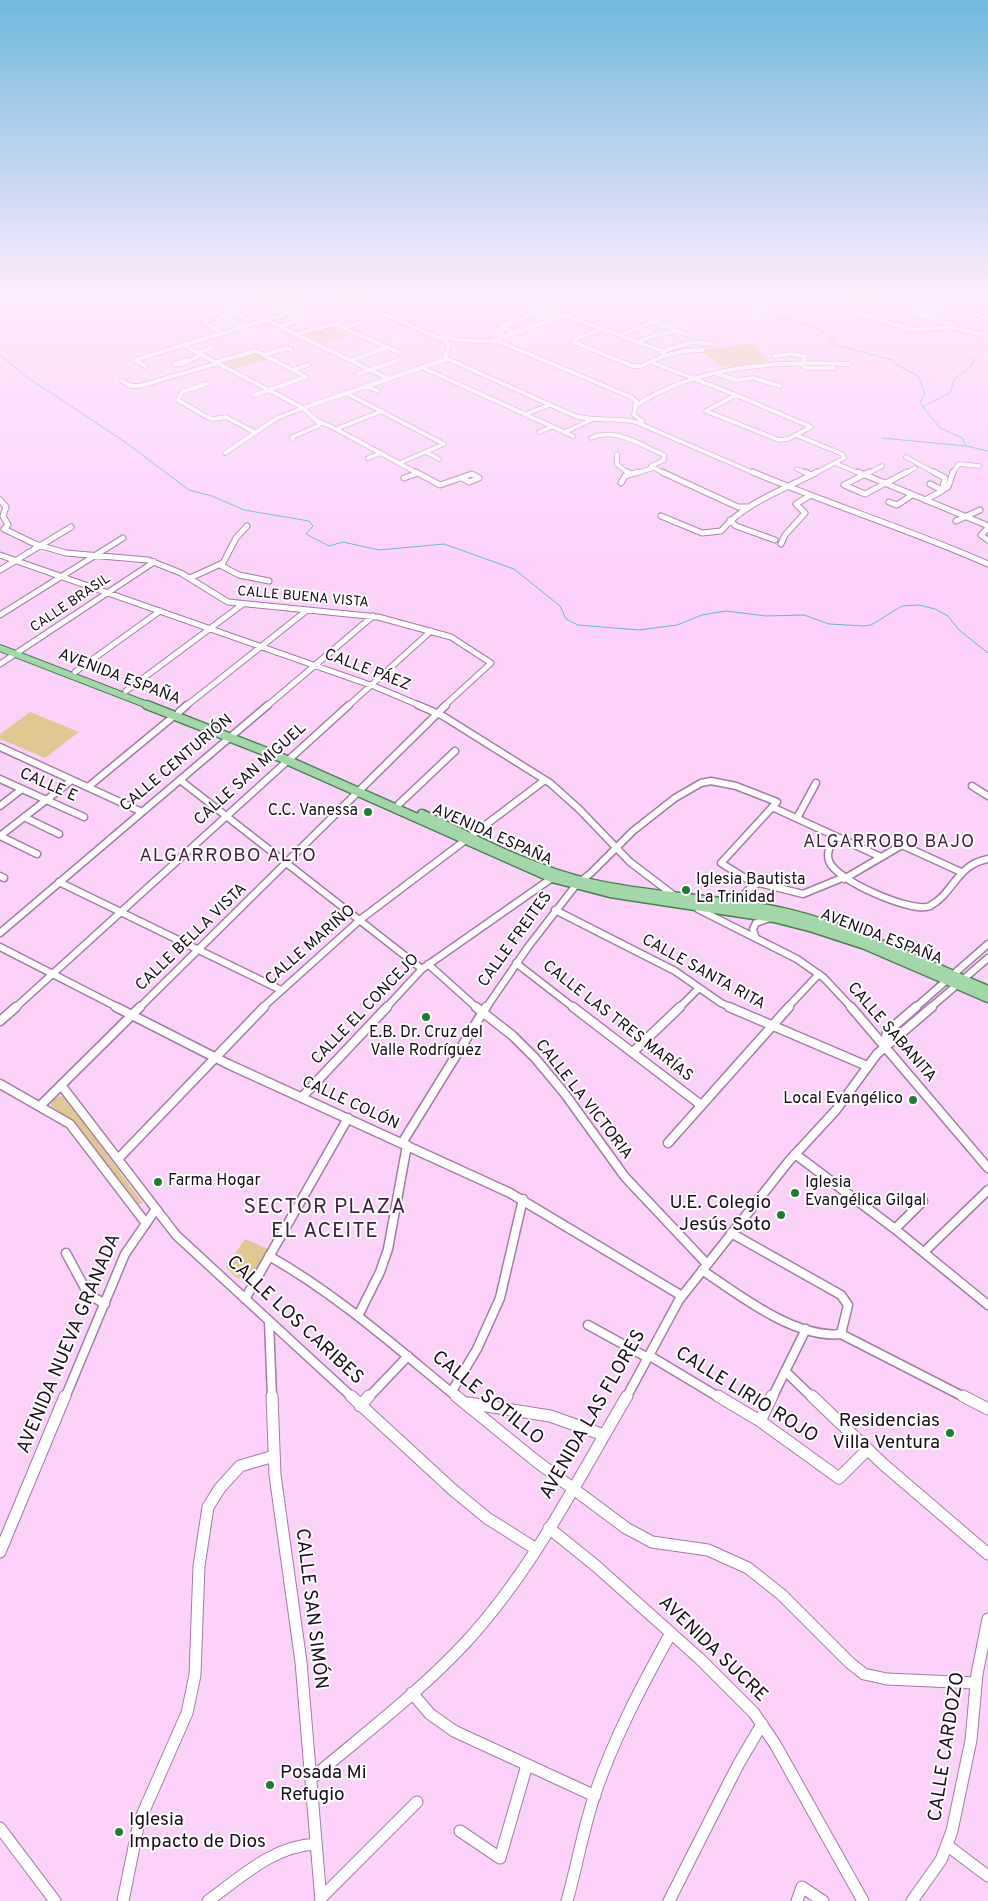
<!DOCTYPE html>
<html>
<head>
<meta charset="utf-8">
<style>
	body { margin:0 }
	canvas { display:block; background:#fcd2fb }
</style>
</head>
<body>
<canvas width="988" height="1901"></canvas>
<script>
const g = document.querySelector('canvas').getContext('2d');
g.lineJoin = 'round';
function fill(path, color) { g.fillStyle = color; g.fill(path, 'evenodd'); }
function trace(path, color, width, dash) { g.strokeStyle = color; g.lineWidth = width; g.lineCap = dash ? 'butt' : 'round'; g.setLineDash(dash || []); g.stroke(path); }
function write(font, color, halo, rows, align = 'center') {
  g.font = font + ' Overpass,sans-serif'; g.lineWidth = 4; g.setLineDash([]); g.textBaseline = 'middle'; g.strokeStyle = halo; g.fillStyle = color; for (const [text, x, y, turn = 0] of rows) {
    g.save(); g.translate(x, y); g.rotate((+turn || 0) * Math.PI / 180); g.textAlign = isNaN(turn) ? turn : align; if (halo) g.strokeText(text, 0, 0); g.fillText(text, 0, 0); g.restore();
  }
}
fill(new Path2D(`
	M333,327L350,335L322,343L304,335Z
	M748,344L755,346L768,361L764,364L722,367L700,350Z
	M256,352L267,359L234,369L221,362Z
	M30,712L79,732L45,758L0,739V734Z
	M63,1095L142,1202V1204H138L77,1124L51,1106L52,1100Z
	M245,1239L268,1249L253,1274L244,1280L235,1277L226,1267Z`), '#e0c892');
trace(new Path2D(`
	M702,293L730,299L771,316L815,327L829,336L835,345L893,360L897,365L918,376L925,393L920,403L940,428L962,438L966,446L988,451
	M0,355L28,378L125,442L189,490L212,496L244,510L309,521L313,526L306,534L329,546L343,542L379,550L444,544L514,569L560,606L566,619L578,625L639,630L677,625L702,615L726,611L766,616L804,615L829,624L864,626L871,625L902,606L919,605L935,609L948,616L959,630L988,653
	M922,407L950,393L954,380L972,365L974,358
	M882,438L966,446`), '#5cbdc9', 1);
const minorFar4 = new Path2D(`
	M230,293L233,294
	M262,293L299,310
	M335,293L446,341L449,346L445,355L448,359L575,416C595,422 616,417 636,422L756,474
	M798,293L912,330L952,327L983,335
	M854,293L953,325
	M971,293L988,296
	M246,294L250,293
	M589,295L609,302
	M958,305L988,320
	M268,307L297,298
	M790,307L796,303L797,297L804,295
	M847,308L869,298
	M209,314L216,313L244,327
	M922,315L958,305L972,293
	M246,319L230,309L285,293
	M208,320L204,322L222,333
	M266,320L387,378
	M653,322L686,334
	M333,324L364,312
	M281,326L295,322
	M345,328L358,323
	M514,333L501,326L590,293
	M297,334L335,324L398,352
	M619,335L662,319
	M443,336L458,340L500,342L631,397L636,401L634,415L642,421
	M495,340L565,315L659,350L666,355L641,366H632L574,342L576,339L602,329
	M638,342L655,335L678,331
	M183,345L303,408L447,359
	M663,351L693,342L710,344
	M197,353L212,348
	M264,355L287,348L291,350
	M665,356L683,351L703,350
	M774,356L790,354L805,356L803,362
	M188,360L174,364H182L201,355
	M352,360L388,347
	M216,362L256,351L306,377L254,395
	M651,362L736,395
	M796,363L807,368H834
	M145,366L135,360L344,296
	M421,367L573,436
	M297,371L295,369L308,365
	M715,373L736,380L753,378L780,386
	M358,374L396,361
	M122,381L131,386H140L218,363
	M206,384L182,392L178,400L207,417L213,419L226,417L256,433
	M366,386L378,391
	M346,393L444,444L400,463
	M736,395L811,427L788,439L779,440L706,411Z
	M635,406C698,365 775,361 849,364
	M382,411L336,429L419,474
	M526,414L549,405
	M539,432L552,427
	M565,432L591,420
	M796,435L842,454L844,458L814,474
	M591,438C617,427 640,445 664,455V460L651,466L665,474
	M293,439L292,437L318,426L320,424L317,421
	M426,452L439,459
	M225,453L277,418L303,408L316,420L336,429
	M617,454V464L629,474
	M906,457L937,474
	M368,458L381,453
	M835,463L861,474
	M797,469L808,474
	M634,474L653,468
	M867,474L882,466
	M904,474L915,468
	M952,474L959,464L979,466`);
const minorFar3 = new Path2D(`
	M416,472L440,485L472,474L479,478L469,482L462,478
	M628,472L630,474
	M662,472L738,507H749
	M753,472C830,505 911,530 988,564
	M805,472L811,475
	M858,472L986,525L988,528L981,535L988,540
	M869,472L844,485L865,494L907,472
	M404,478L418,473
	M621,483L625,476L638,472
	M930,484L942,490L948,487L953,472
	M0,500L6,507L3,516L8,525L4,529
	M925,500L942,491L945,478L934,472
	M889,502L897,505L912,495
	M661,516L702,533L721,531C744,503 785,489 817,472
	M730,520L736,526L775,540
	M956,521L980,510
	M4,529L35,544L66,553L148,560L181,573L228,602L378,617L451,637L491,663L444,706
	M781,544L785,535L805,513L796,504L809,496
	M0,555L376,687L421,706
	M220,565L239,575L269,581
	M0,570L71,527
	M190,578L223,563L236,538L247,526
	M0,615L123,538
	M0,664L154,562
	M75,672L160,611
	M126,691L243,604
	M186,706L306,611
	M267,706L373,616
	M348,706L431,631`);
const minorFar2 = new Path2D(`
	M418,705L443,716L550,783L579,809L630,862L676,897
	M179,712L187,705
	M0,747L142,812
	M0,779L84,817
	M180,780L422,969
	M972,786L988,796
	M88,787L174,716
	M399,804L455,751
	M0,806L22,789
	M772,807L881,857
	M24,817L59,834
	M797,818L816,783
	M0,836L72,780
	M0,836L37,854
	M835,836C831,844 826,852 829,861C835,880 913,914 930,906C954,893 956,865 988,859
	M0,876L4,878
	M844,879L902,845L961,872
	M59,882L281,990
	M734,905L752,886L759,883L803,894L842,878
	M698,909L797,959L824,978L852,1008
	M555,910L675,971L721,1003L732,1008
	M0,933L268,705
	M755,936L753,929L756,923L770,918
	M0,947L119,1008
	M516,963L574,1008
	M428,964L477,1008
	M15,1008L349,705
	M139,1008L446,705
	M262,1008L361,919L545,780
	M386,1008L422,969L552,878
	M486,1008L528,947L576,885L591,873L633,831L675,798L701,783L711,781L736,786L777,802L721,863L755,884
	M679,1008L699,988
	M787,1008L819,974
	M915,1008L988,944
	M930,1008L988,958`);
const minorFar1 = new Path2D(`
	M116,1007L228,1064L510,1193L682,1296
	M476,1007L513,1036L535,1058L565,1094L625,1177L707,1264
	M573,1007L701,1105
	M729,1007L867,1066
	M851,1007L988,1168
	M0,1021L16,1007
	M884,1046L887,1032L916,1007
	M633,1052L680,1007
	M0,1084L70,1124L145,1222
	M61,1085L176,1235L353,1398
	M302,1097L387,1007
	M40,1106L140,1007
	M402,1143L486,1007
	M668,1143L789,1007
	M795,1154L895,1229L988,1305
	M118,1159L264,1007
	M895,1229L923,1201
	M731,1233L841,1295L848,1305L841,1334
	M924,1252L988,1190
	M66,1253L88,1294L105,1304
	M269,1256C338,1295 397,1348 458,1398
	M702,1270C739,1295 795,1339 841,1334L966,1398
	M245,1299L348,1118
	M358,1316L380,1272L388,1249L407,1145
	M269,1321L272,1398
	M588,1325L648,1358
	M650,1356L720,1398
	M785,1371L813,1398
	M452,1391L477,1349L500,1298L523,1199
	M65,1398L125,1254L156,1209
	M368,1398L408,1356
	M626,1398L679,1300L789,1161L836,1110L877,1054L932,1007
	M772,1398L806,1329`);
const minor = new Path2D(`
	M272,1396L275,1475L301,1662L321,1901
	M351,1396L453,1490L487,1518L536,1549
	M456,1396L536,1461L626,1528L652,1542L708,1550L748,1568L782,1595L850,1663L864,1674L887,1679L976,1683
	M718,1396L760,1421L839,1478L867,1450
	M812,1396L883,1464L988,1554
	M963,1396L988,1409
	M468,1403L550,1416L604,1435
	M360,1406L369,1396
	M760,1421L772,1396
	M549,1528L596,1566L700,1659L754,1713L775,1744L863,1901
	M0,1552L65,1396
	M412,1693L430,1714L454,1731L595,1796
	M311,1779C364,1734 420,1692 467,1641C533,1569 578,1479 627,1396
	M0,1828L55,1901
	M460,1831L500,1858L527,1765
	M948,1846L988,1876
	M321,1898L417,1802
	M123,1901L139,1822L187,1713L195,1675L199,1566L208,1507L220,1488L240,1466L274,1456
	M208,1901C241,1877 273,1846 316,1844
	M567,1901C577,1866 583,1829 595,1794C614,1738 642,1685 671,1633
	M669,1901L738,1765L762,1724
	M797,1901L802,1887L823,1901
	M912,1901L941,1860L952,1831L971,1740L977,1674L988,1619`);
const majorFar1 = new Path2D(`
	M0,648L150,706`);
const major = new Path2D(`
	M147,705L282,758L552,878L610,893L774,918L813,928L865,945L988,998
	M422,814C476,840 530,869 589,883C654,898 722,898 787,913C857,930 922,962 988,990`);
trace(minorFar4, '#a27ca2', 5);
trace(minorFar3, '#a27ca2', 7);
trace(minorFar2, '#a27ca2', 9);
trace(minorFar1, '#a27ca2', 11);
trace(minor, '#a27ca2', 13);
trace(majorFar1, '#4a8051', 8);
trace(major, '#4a8051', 11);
trace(minorFar4, '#fff', 4);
trace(minorFar3, '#fff', 5);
trace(minorFar2, '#fff', 6);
trace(minorFar1, '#fff', 8);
trace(minor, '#fff', 11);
trace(majorFar1, '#a2d8a8', 6);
trace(major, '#a2d8a8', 8);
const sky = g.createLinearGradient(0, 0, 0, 559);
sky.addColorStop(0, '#70b8dc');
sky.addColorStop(0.52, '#feebfd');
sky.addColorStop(1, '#feebfd00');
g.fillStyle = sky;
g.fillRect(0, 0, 988, 559);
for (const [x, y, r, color] of [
	[368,812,5,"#1b7e31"],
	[686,890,5,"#1b7e31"],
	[426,1017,5,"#1b7e31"],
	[913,1100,5,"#1b7e31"],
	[158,1182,5,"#1b7e31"],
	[795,1193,5,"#1b7e31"],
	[781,1215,5,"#1b7e31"],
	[950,1433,5,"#1b7e31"],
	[270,1785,5,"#1b7e31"],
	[119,1832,5,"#1b7e31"]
]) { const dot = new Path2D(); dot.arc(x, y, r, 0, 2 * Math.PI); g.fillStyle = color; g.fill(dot); trace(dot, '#fff', 2); }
write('14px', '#1a0c1a', '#fff', [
	["CALLE BUENA VISTA",303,598,5],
	["CALLE BRASIL",71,604,-34]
]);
write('16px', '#1a0c1a', '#fff', [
	["CALLE PÁEZ",367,671,21],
	["AVENIDA ESPAÑA",119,678,21],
	["CALLE CENTURIÓN",177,764,-40],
	["CALLE SAN MIGUEL",251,775,-42],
	["CALLE E",48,786,24],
	["AVENIDA ESPAÑA",492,836,24],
	["CALLE BELLA VISTA",192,938,-44],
	["AVENIDA ESPAÑA",881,938,21],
	["CALLE FREITES",516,940,-54],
	["CALLE MARIÑO",311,946,-41],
	["CALLE SANTA RITA",703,973,29],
	["CALLE EL CONCEJO",366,1010,-46],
	["CALLE LAS TRES MARÍAS",617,1022,38],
	["CALLE SABANITA",891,1033,49],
	["CALLE LA VICTORIA",583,1100,52],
	["CALLE COLÓN",350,1104,25]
]);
write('16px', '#1a0c1a', '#fff', [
	["C.C. Vanessa",358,812,"right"],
	["Iglesia Bautista",696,881],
	["La Trinidad",696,899],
	["E.B. Dr. Cruz del",426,1034,"center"],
	["Valle Rodríguez",426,1052,"center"],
	["Local Evangélico",903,1100,"right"],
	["Farma Hogar",168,1182],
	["Iglesia",805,1184],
	["Evangélica Gilgal",805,1202]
], 'left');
g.letterSpacing = '1px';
write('18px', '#3f1e3f', '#fff', [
	["ALGARROBO BAJO",889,843]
]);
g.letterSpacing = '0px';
g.letterSpacing = '1px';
write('19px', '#3f1e3f', '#fff', [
	["ALGARROBO ALTO",228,857]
]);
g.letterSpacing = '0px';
write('19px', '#1a0c1a', '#fff', [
	["U.E. Colegio",771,1204],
	["Jesús Soto",771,1226],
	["Residencias",940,1422],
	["Villa Ventura",940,1444],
	["Posada Mi",280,1774,"left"],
	["Refugio",280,1796,"left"],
	["Iglesia",129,1821,"left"],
	["Impacto de Dios",129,1843,"left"]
], 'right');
write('19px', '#1a0c1a', '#fff', [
	["CALLE LOS CARIBES",294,1321,43],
	["AVENIDA NUEVA GRANADA",70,1344,-67],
	["CALLE LIRIO ROJO",746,1396,32],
	["CALLE SOTILLO",487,1399,39],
	["AVENIDA LAS FLORES",594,1415,-60],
	["CALLE SAN SIMÓN",310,1609,83],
	["AVENIDA SUCRE",712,1650,44],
	["CALLE CARDOZO",948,1747,-81]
]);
g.letterSpacing = '1px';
write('21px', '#3f1e3f', '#fff', [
	["SECTOR PLAZA",325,1209],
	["EL ACEITE",325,1233]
]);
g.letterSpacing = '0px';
</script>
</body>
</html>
